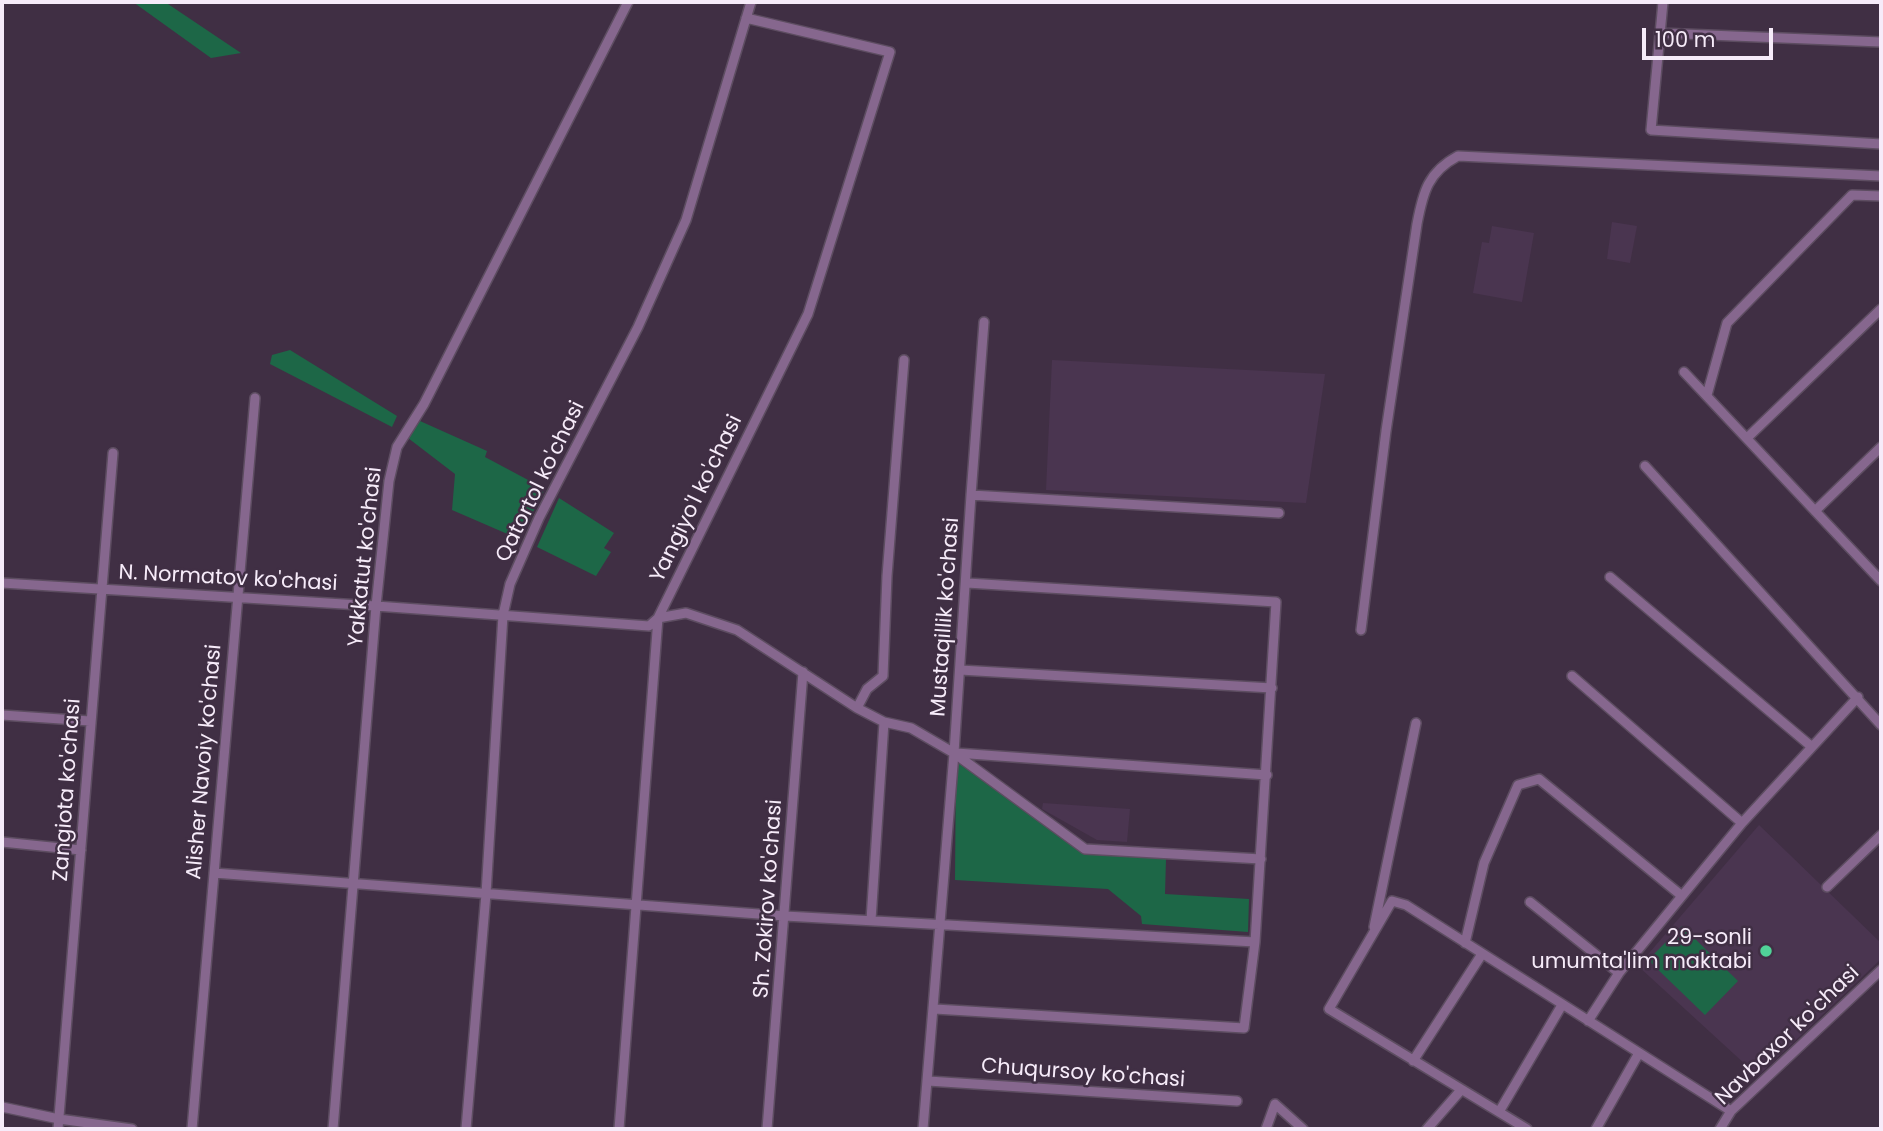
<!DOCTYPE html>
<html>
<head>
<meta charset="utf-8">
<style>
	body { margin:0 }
	#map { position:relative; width:1883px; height:1131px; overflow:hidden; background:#402f44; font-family:Poppins,sans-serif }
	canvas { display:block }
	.frame { position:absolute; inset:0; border:4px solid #f6ebf9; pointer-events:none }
	.scale { position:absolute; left:1642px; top:28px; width:131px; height:32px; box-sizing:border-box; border:4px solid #f6ebf9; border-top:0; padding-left:9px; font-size:21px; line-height:24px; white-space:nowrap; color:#f6ebf9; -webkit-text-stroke:5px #402f44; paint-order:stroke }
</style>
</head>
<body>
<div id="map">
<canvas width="1883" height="1131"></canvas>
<div class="frame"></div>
<div class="scale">100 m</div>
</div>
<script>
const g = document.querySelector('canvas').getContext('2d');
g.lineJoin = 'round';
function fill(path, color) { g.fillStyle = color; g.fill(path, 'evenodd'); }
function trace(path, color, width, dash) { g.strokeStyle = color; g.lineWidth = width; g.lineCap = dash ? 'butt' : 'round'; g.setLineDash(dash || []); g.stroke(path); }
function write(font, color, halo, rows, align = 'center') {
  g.font = font + ' Poppins,sans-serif'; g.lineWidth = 5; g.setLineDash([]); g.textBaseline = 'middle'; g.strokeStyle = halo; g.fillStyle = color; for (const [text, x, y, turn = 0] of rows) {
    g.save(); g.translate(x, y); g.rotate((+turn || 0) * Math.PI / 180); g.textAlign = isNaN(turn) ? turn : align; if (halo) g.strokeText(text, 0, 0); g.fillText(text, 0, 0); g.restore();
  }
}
fill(new Path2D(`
	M1612,222L1637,226L1630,263L1607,259Z
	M1492,226L1534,233L1522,302L1473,293L1482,242L1489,243Z
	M1052,360L1325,374L1306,503L1046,490Z
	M1043,803L1130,809L1127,842L1097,840L1042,809Z
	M1759,825L1881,943V959L1758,1076L1638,966Z`), '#4a3550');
fill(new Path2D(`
	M133,2H165L241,53L211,58Z
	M290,350L397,416L392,427L270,364L272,355Z
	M420,421L487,451L485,457L545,489L519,539L452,510L455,474L408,438Z
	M559,498L614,533L604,548L611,552L596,576L537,547Z
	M956,760L1084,853L1166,859L1165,894L1249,899L1248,932L1142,924L1141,916L1108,889L955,880Z
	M1682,926L1738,981L1705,1015L1648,960Z`), '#1d6747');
const street = new Path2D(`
	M1663,2L1651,130L1881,144
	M1659,33L1881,42
	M1684,372L1881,581
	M1707,395L1727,323L1852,195L1881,196
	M1747,438L1881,309
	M1645,466L1881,725
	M971,495L984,322
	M1815,511L1881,447
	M1610,577L1812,747L1858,697
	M2,583L376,606L649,626L658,618L686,613L737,630L857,708L884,722L911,728L954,753L1085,849L1261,859
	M1361,630L1386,431L1417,224C1423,192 1428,172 1458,156L1881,176
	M960,670L1272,688
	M1572,676L1742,823
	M857,708L867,689L883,676L887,576L904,360
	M2,715L90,721
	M956,753L1267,775
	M2,842L81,850
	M214,873L785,916L1255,942
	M1827,887L1881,835
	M1682,896L1742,823L1812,747
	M871,920L884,722
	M1374,927L1416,723
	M1465,943L1484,863L1518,785L1539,779L1682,896L1619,973L1530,902
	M935,1009L1244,1028L1255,942L1276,602L967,583
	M1588,1021L1619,973
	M1413,1061L1482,954
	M928,1081L1237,1101
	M2,1107L59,1119L132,1129
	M1499,1112L1562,1005
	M58,1129L113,453
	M192,1129L255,398
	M333,1129L376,606L389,481L397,447L424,404L628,2
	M466,1129L486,894L503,615L510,584L539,518L638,327L686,220L751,2
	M619,1129L658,618L808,314L890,52L746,18
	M767,1129L803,672
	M923,1129L954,753L971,495L1279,513
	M1266,1129L1275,1104L1303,1129
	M1427,1129L1461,1090
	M1527,1129L1329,1009L1392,901L1406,905L1731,1111
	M1596,1129L1639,1053
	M1720,1129L1731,1111L1881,970`);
trace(street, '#5d4d61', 12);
trace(street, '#86678e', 9);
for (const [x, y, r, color] of [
	[1766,951,7,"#50d398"]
]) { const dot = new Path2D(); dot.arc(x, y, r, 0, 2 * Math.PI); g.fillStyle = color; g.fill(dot); trace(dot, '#402f44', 2.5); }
write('21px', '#f6ebf9', '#402f44', [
	["Qatortol ko'chasi",541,482,-64],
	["Yangiyo'l ko'chasi",697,499,-64],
	["Yakkatut ko'chasi",366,557,-84],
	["N. Normatov ko'chasi",228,579,3],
	["Mustaqillik ko'chasi",946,617,-86],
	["Alisher Navoiy ko'chasi",205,762,-85],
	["Zangiota ko'chasi",68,790,-86],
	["Sh. Zokirov ko'chasi",769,899,-86],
	["Navbaxor ko'chasi",1788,1036,-44],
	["Chuqursoy ko'chasi",1083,1074,4]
]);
write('21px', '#f6ebf9', '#402f44', [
	["29-sonli",1752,939],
	["umumta'lim maktabi",1752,963]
], 'right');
</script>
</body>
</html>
